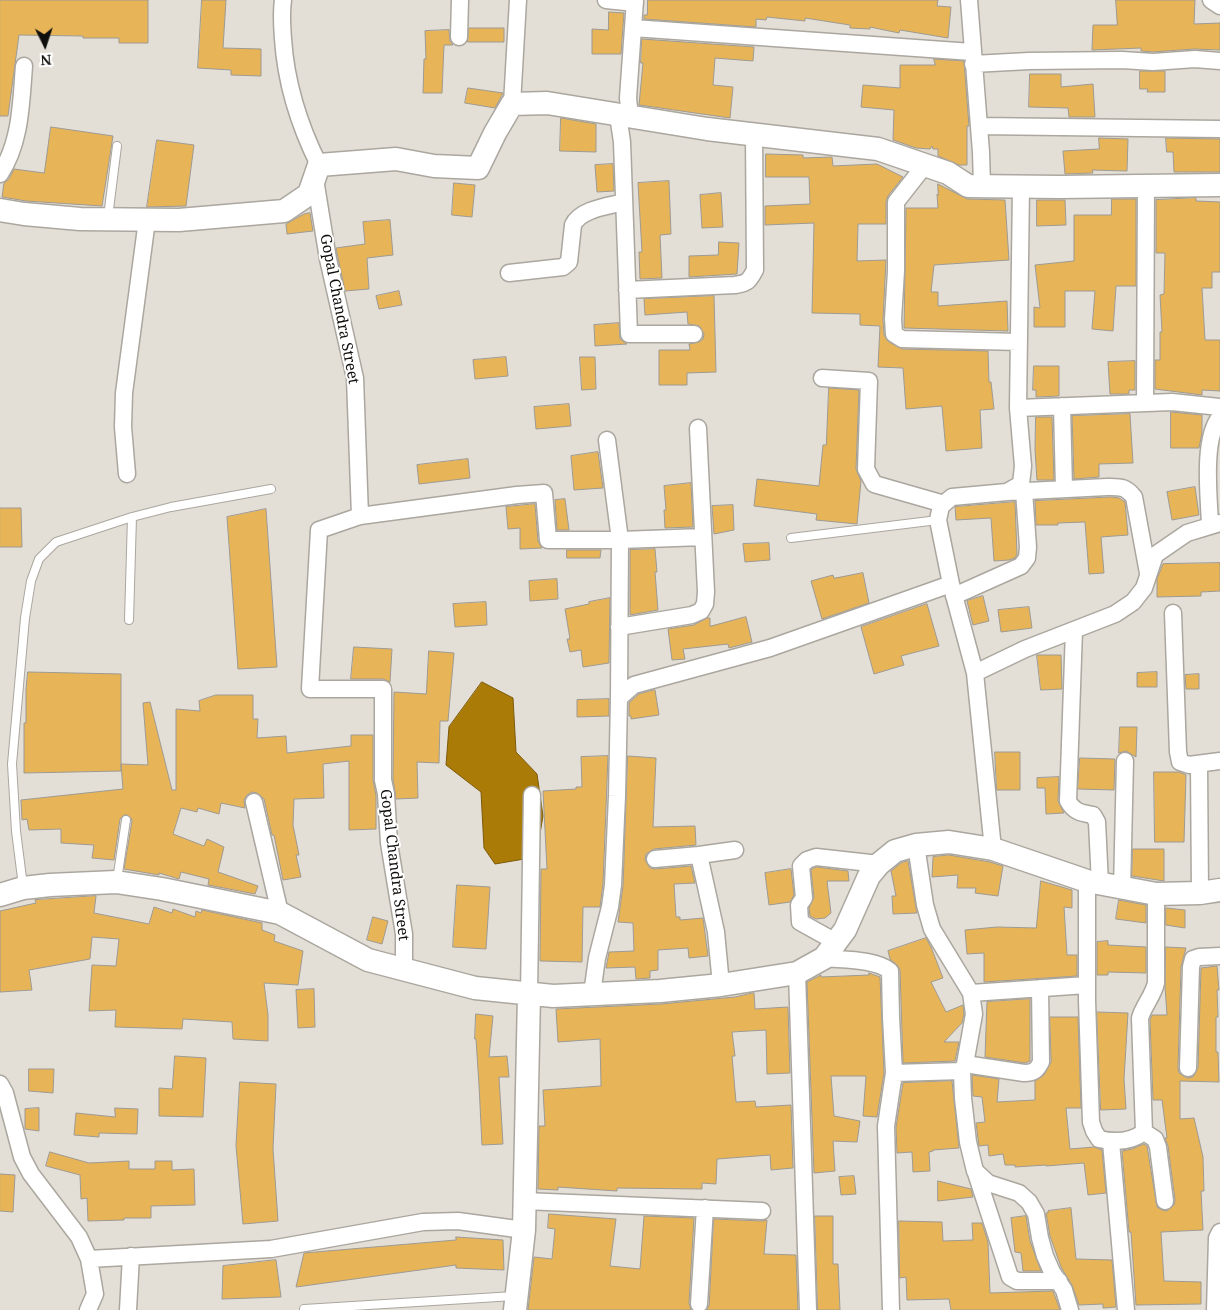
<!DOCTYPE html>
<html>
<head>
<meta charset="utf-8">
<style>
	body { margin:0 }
	#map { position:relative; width:1220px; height:1310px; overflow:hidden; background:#e3ded6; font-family:"Noto Serif",serif }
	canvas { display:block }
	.north { position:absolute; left:20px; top:20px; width:50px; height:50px; -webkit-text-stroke:4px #fff; paint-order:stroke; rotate:176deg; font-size:14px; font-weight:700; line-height:20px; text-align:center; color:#100e0c }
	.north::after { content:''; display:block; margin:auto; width:18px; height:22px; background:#100e0c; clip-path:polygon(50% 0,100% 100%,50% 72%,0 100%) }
</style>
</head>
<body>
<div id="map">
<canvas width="1220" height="1310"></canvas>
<div class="north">N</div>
</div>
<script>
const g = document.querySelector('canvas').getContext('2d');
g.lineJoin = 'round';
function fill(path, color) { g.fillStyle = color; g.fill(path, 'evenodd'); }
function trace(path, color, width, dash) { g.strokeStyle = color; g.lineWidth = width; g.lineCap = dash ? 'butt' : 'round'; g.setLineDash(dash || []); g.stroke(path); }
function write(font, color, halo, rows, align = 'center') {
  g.font = font + ' "Noto Serif",serif'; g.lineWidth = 4; g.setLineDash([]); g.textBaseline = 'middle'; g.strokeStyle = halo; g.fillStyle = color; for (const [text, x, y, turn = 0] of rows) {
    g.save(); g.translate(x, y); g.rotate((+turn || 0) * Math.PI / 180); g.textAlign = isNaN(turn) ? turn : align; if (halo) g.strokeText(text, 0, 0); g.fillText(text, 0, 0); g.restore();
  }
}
const water = new Path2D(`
	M482,682L513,698L516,752L537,774L543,816L536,857L495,864L484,848L481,792L446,765L449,727Z`);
fill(water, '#ab7b08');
trace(water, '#7c5a09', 1);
const building = new Path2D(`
	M0,0H148V43H119V38H83V36L19,35L8,116H0Z
	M202,0H226L223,48L261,49V76L231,75V70L198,68Z
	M648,0H938L937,6L951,7L948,38L900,30L899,33L870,27V29L850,28V25L805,18V21L767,17L766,20L756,19V27L644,19V15H647Z
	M1116,0H1195L1194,24L1220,23V50L1194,49L1153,52L1141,51V48L1092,50L1093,25H1117Z
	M609,12L624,13L621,54H592V29L608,30Z
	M469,28H504V42H468Z
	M449,30L450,41L453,45H444L442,93H423L424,59H426L425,31Z
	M642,39L754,47L753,61L715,58L713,85L733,87L730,118L639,105L643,63H641Z
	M934,59L964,61L969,126H967V165H959L938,156V149H933L932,146L930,149L916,148L893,140L894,110L861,107L863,85L900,88V65H935Z
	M1140,71H1165V92H1147L1148,89H1140Z
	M1030,74H1061V87L1093,84L1095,117H1069L1068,108L1029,107Z
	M468,88L503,93L502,95L495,108L465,103Z
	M561,118L596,124V152L560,151Z
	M51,127L113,136L102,206L26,201L2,197L4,183L9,179L14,169L44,173Z
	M1099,138L1128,139L1127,171L1092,170L1093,173L1065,174L1063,151L1099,149Z
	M1166,138L1220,139V172H1174L1173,152H1167Z
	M157,140L194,145L186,206L147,207Z
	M766,154L803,155V158L832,157L833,166L877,164L903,177L888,196L886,202V224H858L857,261L886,260L883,320L884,335L889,342L902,349L988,351L989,382H991L994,409L980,410L982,448L946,451L942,406L906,409L903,368L878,367L880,326L860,325V314L812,313L814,223L765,225V206L810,204L809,177H766Z
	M613,164L614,191L597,192L595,165Z
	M669,181L671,234L660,235L662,278L640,279L639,252H642L638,183Z
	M454,183L475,185L472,217L452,215Z
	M938,184L967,199L1005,200L1009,260L934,265L931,292H938V306L1007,301L1008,331L904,328L906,208H938L937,194L938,195Z
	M721,193L723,227L702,228L700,195Z
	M1196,198V201L1220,202V272H1212V288H1202L1205,340H1220V391L1202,390V395L1155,389V360H1160V332H1162L1160,295L1164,294L1165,253H1156V200Z
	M1112,199H1136V286H1116L1113,331L1092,329L1095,291H1065V327H1034V307L1040,308L1035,265L1074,261V215H1111Z
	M1037,200H1065L1066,225L1037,226Z
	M310,213L313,231L287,234L286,224L304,214Z
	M390,220L393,255L367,258L369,289L345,291L336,248L365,244L363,222Z
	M719,242L739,243L737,274L689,277V256L718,255Z
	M399,291L402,305L379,309L376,296Z
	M714,296L716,372L687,373V385H659V350H690L689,344L699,342L703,339L704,334L699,326L688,324L687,312L645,315L644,299Z
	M619,323L620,339L627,344L595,346L594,325Z
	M506,357L508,376L475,379L473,360Z
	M580,357H595L596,389L582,390Z
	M1135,361V390H1129V394H1110L1108,362Z
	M1034,366H1059V396L1036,397V390H1033Z
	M829,388L859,390L856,469L861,481L857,524L816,520L817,514L754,506L757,479L819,486L823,445H826Z
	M569,404L571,426L536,429L534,407Z
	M1171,412L1202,415V433L1199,448H1171Z
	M1130,414L1133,463L1099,464V477L1074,479L1072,416Z
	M1036,417H1052L1054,480H1037L1035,450Z
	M598,452L603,488L574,490L571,456Z
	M468,459L470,478L419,484L417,465Z
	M691,483L693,527L665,528L664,510H666L664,486Z
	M1195,487L1199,515L1172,520L1167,492Z
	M1112,497L1119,498L1125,502L1128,535L1101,537L1104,573L1089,574L1085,522L1058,523V525H1036L1035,501Z
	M565,499L569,530H557L555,500Z
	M1015,502L1017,554L1015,558L1009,560L994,561L991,518L956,520L955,507Z
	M535,504L538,541L542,548L520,549V528L508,529L506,507Z
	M733,505L734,530L714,534L712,506Z
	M0,508H21L22,547H0Z
	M266,509L277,667L238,669L227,517Z
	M769,543L770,560L745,562L743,544Z
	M655,549L657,572H655L658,610L630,615V550Z
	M567,550H601L600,558H567Z
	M1220,563V591L1201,592V596L1157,597V579L1163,564Z
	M863,573L869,603L822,619L811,581L833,575L834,578Z
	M557,579L558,599L530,601L529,581Z
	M983,596L989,621L973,625L967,601Z
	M610,598L609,663L583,667L581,650L570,652L567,639H570L565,609L589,604V602Z
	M486,602L487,625L455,627L453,604Z
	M927,604L939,646L901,656L904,665L874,674L861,627Z
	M1029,607L1032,628L1001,632L998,610Z
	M746,617L752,642L729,648L728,644L683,649L685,659L672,660L668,629L694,625L707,618H710V626Z
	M354,647L392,649L390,682L383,679H351Z
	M429,651L454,653L448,721H440L439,763L417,762L418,798L396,799L393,779L394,692L426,694Z
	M1037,655H1061L1062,689L1041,690Z
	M28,672L121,674V771L24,773V723H26V689Z
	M1157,672V687H1137V673Z
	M1199,674V689H1186L1185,675Z
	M655,690L659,715L631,719V716H629V703L639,694Z
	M216,695H253V719H258L257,738L286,736L287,753L351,746V735H373V780L376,795V829L349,830V761L323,764L324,798L294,799L293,825L299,855H296L301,877L283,880L274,835H272L264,799L257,793L252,792L247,795L244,800L245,808L221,803L219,814L198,808L197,812L181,808L173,834L204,846L207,839L224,847L218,872L258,886L255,894L208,885L209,879L181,872L179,879L159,873V875L124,869L132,821L131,818L127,815H124L120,819L114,860L92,858L94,845L61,843V829L29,830L27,819L22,820L21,800L123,789L121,764L148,765L143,703L150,702L172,790H176V709L200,711L199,701Z
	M609,699V716L577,717V700Z
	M1120,727H1137L1136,757L1126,751L1119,753Z
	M995,752H1020V790H997Z
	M608,756L603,884L600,907H583L582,962L540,961L541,869H547L543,791L576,789V787H582L581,757Z
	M628,756L656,758L653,827L695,826L696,845L654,849L646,854L645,860L650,868L655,869L691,866L695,883L674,884L676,917H680V920L703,918L708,956L689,958L688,948L658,950V970L650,971V978L636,979L635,967L606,968L609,952L634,951L633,923L618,922L623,886Z
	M1080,758L1115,759L1114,790L1078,789Z
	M1154,772H1179L1186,775L1184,842H1155Z
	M1059,777L1058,801L1064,813L1046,814L1045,788H1037V778Z
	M1133,849H1164V881L1132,876Z
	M949,855L990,862L1003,866L998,896L975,893L976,888H957L958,875L932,877L933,857Z
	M908,861L917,913L893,914L892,896H896L891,871L901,863Z
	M817,867L848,871L849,881H827L831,913L825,918L816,919L810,916L809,908L814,897L811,870Z
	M791,869L794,895L790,902L769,905L765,873Z
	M1041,881L1072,890V908L1064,907L1067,955H1077V976L984,982V953L967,954L965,930L997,927L1036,928Z
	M457,885L490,887L486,949L453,947Z
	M96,896L94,913L149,924L154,907L172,913L173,909L195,917L196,911L201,913L202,910L262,923V930L275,935L274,941L303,951L298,985L264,983L268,1015V1041L233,1039L232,1022L183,1019L182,1029L115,1027L116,1010L89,1011L92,965L116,966L119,939L92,937L90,959L29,970L32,990L0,992V911L36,903L35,900Z
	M1119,900L1146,905V923L1116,919Z
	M1166,908L1185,910V928L1166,925Z
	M373,917L388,921L382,944L367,940Z
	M926,938L931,947L943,978L931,982L946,1012L963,1005L964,1014L962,1023L944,1042H959L955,1061L903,1063L900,970L898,966L890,959L888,951Z
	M1108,941V945L1146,947V973L1108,972V975H1097V942Z
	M1166,947L1186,948L1181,967L1178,1068L1179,1073L1187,1078L1193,1077L1198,1068L1201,968L1217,966L1219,990H1217L1218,1017H1216V1052H1218L1219,1082L1180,1081V1119L1194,1118L1203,1157L1204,1191H1201L1203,1230L1161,1232L1164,1281L1201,1282V1304L1136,1305L1131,1232H1129L1122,1151L1132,1149L1144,1144L1147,1146L1157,1207L1162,1210L1167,1211L1174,1205L1175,1200L1168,1146L1165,1138H1167L1162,1100H1153L1150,1020L1152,1015H1167L1165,987Z
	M869,973L880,977L884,1073L877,1117L863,1116L866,1076H831L834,1116L860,1121L857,1142L833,1141L835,1171L814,1173L807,982L821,975V977L869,975Z
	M314,989L315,1027L298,1028L296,990Z
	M754,993L755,1009L788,1007L790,1073L767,1074L766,1030L732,1032L735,1056H732L736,1102L755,1101L756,1107L791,1105L793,1168L771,1170L770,1155L717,1159L716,1184L702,1183V1189L617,1188V1191L558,1187V1190L538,1189L539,1126H545L543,1090L601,1086L600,1039L558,1042L556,1009L661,1004L735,997Z
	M1030,999V1061L1025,1063L985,1057L987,1002Z
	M1097,1012L1128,1013L1124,1079L1126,1109L1101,1110Z
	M476,1014L493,1016L489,1057L507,1056L509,1077H499L503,1144L482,1145L479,1085L476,1039H475Z
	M1050,1017H1078L1081,1108H1066L1070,1149L1094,1147L1102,1150L1106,1193L1088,1195L1084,1163L1046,1166V1165L1015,1167V1165H1005L1003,1154L989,1156L988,1145L979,1146L976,1123L985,1122L982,1097L973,1096L972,1075L999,1079L997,1102L1035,1100V1081L1044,1075L1051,1062Z
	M175,1056L206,1058L203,1117L159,1116V1088L172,1089Z
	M29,1069H54L53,1093L29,1091Z
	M952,1081L959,1148L933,1150V1151L929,1152L930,1171L913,1172L912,1152L897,1153L896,1127L903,1083Z
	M240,1082L276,1084L273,1149L278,1221L243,1224L236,1146Z
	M39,1108V1131L25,1129V1109Z
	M115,1108L138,1109L137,1134L99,1133V1137L74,1135L76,1113L115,1117Z
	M50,1152L89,1163L129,1161V1169H155V1161H172V1170L194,1169L195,1205L151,1206V1218H124V1220L88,1221L87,1198L81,1199L80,1175L46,1166Z
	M0,1174L15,1175L13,1212L0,1211Z
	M854,1176L856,1194L841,1195L839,1177Z
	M938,1181L971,1189L973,1197L938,1201Z
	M1071,1208L1076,1259L1112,1260L1116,1307L1103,1308V1304L1079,1305L1072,1285L1061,1267L1050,1236L1046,1213H1048V1211Z
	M549,1214L616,1219L610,1266L640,1269L644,1216L694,1218L689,1303L691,1310H528L534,1257L552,1259L555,1229L548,1228Z
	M815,1216H833V1264H838L840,1310H818Z
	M1026,1216L1030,1241L1041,1271H1023L1021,1253L1015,1252L1011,1218Z
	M714,1219L762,1221L767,1220L764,1254L796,1255L798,1310H707L709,1305Z
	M899,1221L942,1222L943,1241L973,1240L972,1223H982L988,1242L990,1293L1053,1291L1060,1310H951L949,1299L907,1300L906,1277L900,1278Z
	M456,1237L503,1240L504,1270L456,1268V1265L296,1287L304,1253L456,1240Z
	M276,1260L281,1297L222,1299L223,1266Z`);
fill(building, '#e7b557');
trace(building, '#9e9a92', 1);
const lane = new Path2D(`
	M108,217L117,146
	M791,538L938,520
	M129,620L132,517
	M117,880L126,820
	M23,886L16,831L12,764L25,618L31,581L39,559L56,542L132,517L171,507L271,489
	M304,1309L514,1296`);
const street = new Path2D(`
	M283,0C281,13 282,26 283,39C286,84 299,125 319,165
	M606,0L635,3
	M969,0L981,152L982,186
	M1211,0L1220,6
	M633,28L972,52
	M459,37L460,0
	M973,64L1029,61L1122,60L1153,62L1195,59L1220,61
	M512,104L518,0
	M618,115L622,142L629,334H694
	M630,117L628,98L635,0
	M979,126L1220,129
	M925,165L896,202V271L893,319L894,334L902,339L1019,342
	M0,174C21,142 21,103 24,66
	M315,179L328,259L355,378L360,516
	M509,273L563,267L569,262L573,225C580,209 609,206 624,202
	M627,290L735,285C748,283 749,281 755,270L754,136
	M822,378L869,381L866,469L874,484L944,504
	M1145,403L1146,185
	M1062,406L1064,489
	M1018,408L1172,402L1220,407
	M607,440L620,540L619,698
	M127,474L123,427L124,393L147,220
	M1007,492L1107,487C1120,487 1125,486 1134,497L1148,573
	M1210,525C1209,497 1202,439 1220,417
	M954,596L1021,566L1027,558L1028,547L1024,491
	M1173,613L1178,752L1180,762L1189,765L1220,761
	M619,627L692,615L701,611L705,604L706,592L698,428
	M1074,630L1068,801C1074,812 1081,813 1093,815L1097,822L1100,884
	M975,673L1025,649L1115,614L1133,602L1144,588L1155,555L1187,533L1220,523
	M1199,764L1200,893
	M254,802L280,913
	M916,845L925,905L932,929L971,993L974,1014L965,1064L962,1071L963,1098L968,1142L975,1171L988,1183L1019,1193L1029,1202L1036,1214L1040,1238L1045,1256L1052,1272L1064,1290L1070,1310
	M993,849L975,673L951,584L938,520L941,506L952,497L1007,492L1021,484L1023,466L1018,408L1021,187
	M655,859L699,855
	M1087,881V1000L1091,1122L1094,1131L1099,1139C1116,1143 1131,1142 1144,1132L1140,1018C1144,1005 1153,996 1156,983V894
	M1122,889L1125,761
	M836,942L800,922L799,905L804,898L801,866L807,860L816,857L879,864
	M824,958C843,960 876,959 890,971L891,1017L894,1073
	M404,970V934L389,843L386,794L383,780V689H310L319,530L360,516L517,495L544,493L548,540H620L703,537
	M797,973L808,1310
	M721,985L716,932L699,855L735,850
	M971,993L1087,985
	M592,994L597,958L610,907L613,885L617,796L619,698L634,685L770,648L951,584
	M529,995L532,795
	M965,1064L1024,1073C1034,1073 1037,1070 1041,1062L1040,988
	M1188,1068L1191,967L1193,959L1199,957L1220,956
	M0,1084L5,1093L22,1157L31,1174L79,1237L89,1259L95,1294L88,1310
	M1144,1132L1155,1139L1158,1147L1165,1201
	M1111,1142L1126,1310
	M976,1173L1010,1277L1017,1281H1059
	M524,1201L762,1211
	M89,1259L271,1249L423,1222L458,1221L524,1230
	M699,1304L705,1208
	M128,1310L131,1256
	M891,1310L886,1126L894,1073L962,1071
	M1215,1310L1217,1238L1220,1232`);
const secondary = new Path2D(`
	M0,210L24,214L80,219L179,220L284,211L309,194L319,165L396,159L434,166L478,168L495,133L512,104L547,103L707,129L878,149L948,173L968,186L1060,187L1220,185
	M0,895L23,888L50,885L116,882L162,889L280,913L368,960L475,988L553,996L660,991L721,985L797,973L824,958L845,930L869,876L879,864L895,851L916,845L949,842L993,849L1087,881L1156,894L1200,893L1220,890
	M515,1310L524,1230L529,995`);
trace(lane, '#aba79f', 10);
trace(street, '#aba79f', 19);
trace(secondary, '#aba79f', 25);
trace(lane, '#fff', 8);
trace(street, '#fff', 16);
trace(secondary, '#fff', 22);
write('15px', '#100e0c', '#fff', [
	["Gopal Chandra Street",339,309,79],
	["Gopal Chandra Street",394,865,83]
]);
</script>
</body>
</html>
